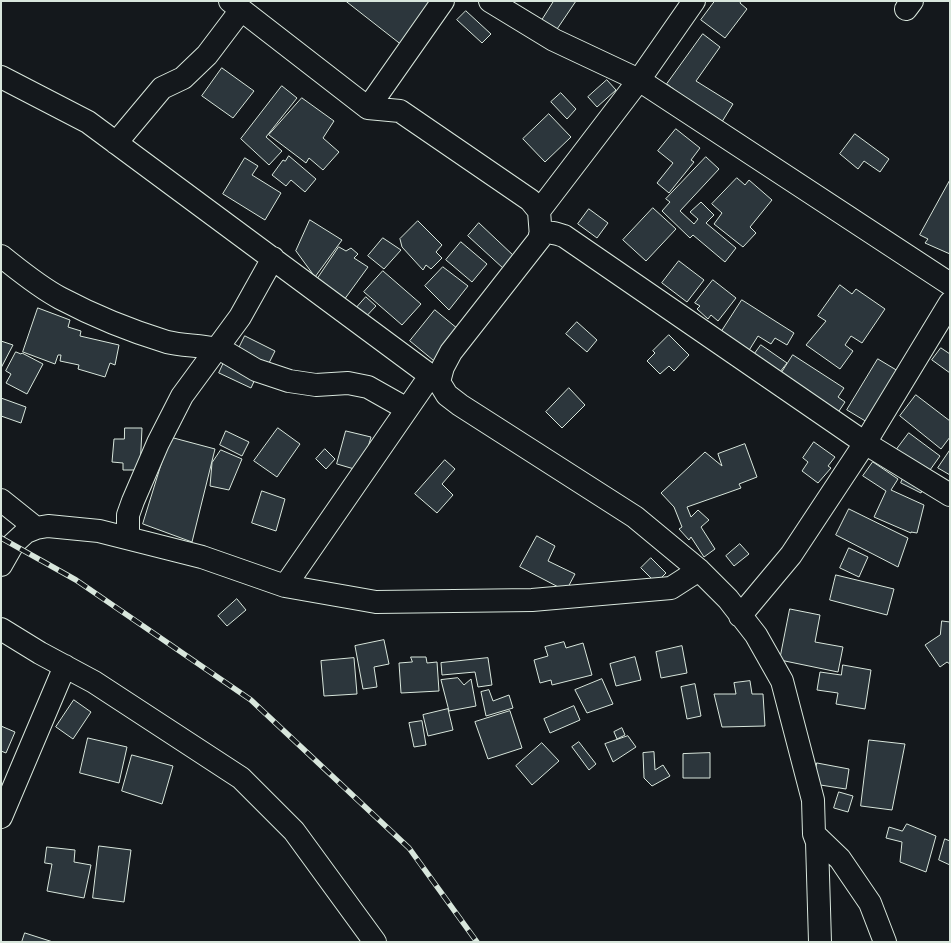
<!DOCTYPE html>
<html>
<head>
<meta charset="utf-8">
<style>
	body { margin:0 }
	#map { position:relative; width:951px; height:943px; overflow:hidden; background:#14181c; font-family:"Source Sans 3",sans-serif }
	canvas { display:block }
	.frame { position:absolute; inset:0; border:2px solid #d8e6dc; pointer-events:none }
</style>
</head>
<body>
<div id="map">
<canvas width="951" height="943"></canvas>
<div class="frame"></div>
</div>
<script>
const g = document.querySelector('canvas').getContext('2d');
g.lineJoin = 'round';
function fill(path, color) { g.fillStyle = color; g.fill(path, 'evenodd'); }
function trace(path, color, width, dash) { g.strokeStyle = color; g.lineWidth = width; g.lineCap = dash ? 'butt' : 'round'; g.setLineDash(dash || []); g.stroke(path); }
const building = new Path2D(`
	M346,1H440L405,47Z
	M554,1H576L553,35L539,25Z
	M715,1H741L740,3L747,9L725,38L701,20Z
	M466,11L491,34L482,43L457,20Z
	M703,34L720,47L696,81L733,104L720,125L667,84Z
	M222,68L254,91L233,118L202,96Z
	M607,80L616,90L597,107L588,97Z
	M282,86L297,98L266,137L282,151L269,165L241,139Z
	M561,93L576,109L567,119L551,102Z
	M302,98L334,121L323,138L339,152L323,170L309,158L306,163L269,135Z
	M549,114L571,137L545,162L523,139Z
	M676,129L700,148L691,160L694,162L669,193L657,183L673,163L658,151Z
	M855,134L889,159L880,172L864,161L858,169L840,154Z
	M289,156L316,179L305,192L291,180L286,186L272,175L283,160L285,161Z
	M706,157L719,169L680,211L694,224L698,219L690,212L701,202L714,215L706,223L736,248L725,262L693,235L690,238L662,211L670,202L666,199Z
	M245,158L258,166L252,175L281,193L265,220L223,194Z
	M737,178L745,185L749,180L772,200L750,227L756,233L743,247L714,224L722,213L712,204Z
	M950,180V254L925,243L928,239L920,235Z
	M653,208L676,229L646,261L623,240Z
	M589,209L608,223L597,238L578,224Z
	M310,220L342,240L315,277L296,251Z
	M418,221L442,245L436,252L442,258L431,269L426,265L423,270L402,247L400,239Z
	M479,223L515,257L504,269L468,236Z
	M383,238L401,250L384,269L368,256Z
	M461,242L487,264L472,282L446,260Z
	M339,247L346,251L351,248L358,254L354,258L368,267L344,300L316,281Z
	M679,261L704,280L687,302L662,283Z
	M443,267L468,286L449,310L425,286Z
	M383,271L421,304L402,325L364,292Z
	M713,280L736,298L718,321L711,315L708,319L697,309L700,306L695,303Z
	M840,285L852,294L856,289L885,309L862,343L851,336L845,345L853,351L840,369L806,345L826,321L818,316Z
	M366,297L376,306L360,323L351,314Z
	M742,300L794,333L787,345L775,338L771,344L758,336L748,352L720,334Z
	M38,308L70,320L68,327L81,331L80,336L119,345L115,365L110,363L105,377L78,369L79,365L60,361L61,355H58L55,364L23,352Z
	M435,310L464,334L439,365L410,341Z
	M577,322L597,340L587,352L566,334Z
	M669,335L689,355L674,371L669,366L660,374L647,361L655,353L653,351Z
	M245,336L275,351L265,371L235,356Z
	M1,341L13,345L1,368Z
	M761,345L787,363L776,377L751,359Z
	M941,348L950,354V373L932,360Z
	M16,352L21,354L22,353L43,364L27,394L6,383L11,374L6,371Z
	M793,355L844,388L838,397L845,402L837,414L779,377Z
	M227,356L257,375L251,388L219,373Z
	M878,359L903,374L872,425L847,410Z
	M569,388L585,405L562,428L546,412Z
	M916,395L950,421V437L941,449L900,416Z
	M1,398L26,407L21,423L1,416Z
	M125,428H142L140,470H123V463L112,462L114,439H124Z
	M278,428L300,444L277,477L254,461Z
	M226,431L249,442L242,456L220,445Z
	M346,431L371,437L361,471L337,464Z
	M909,433L940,456L925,477L894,453Z
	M170,437L215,449L192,542L143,524Z
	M814,442L835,457L828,466L831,468L818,483L802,471L808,462L803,458Z
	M745,444L757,477L739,484L741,488L687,507L691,517L698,510L709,520L701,527L715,549L704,557L691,537L689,540L679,529L682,527L674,507L661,493L705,452L722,466L718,454Z
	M325,449L335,459L326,469L316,459Z
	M221,450L242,459L229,490L210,486L212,463Z
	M950,450V475L938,468Z
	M445,460L455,469L442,484L453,495L437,513L415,494Z
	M873,462L898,479L891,490L924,505L917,533L911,532V533L874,517L886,491L863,476Z
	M904,476L924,486L921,493L901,483Z
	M262,491L285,499L276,531L252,523Z
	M849,509L908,538L898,567L836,535Z
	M537,536L555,546L548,561L575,574L566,591L520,567Z
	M740,544L749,554L734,566L726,556Z
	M849,548L868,557L859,577L840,568Z
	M651,558L666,573L656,583L641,568Z
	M836,575L894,589L887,615L830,600Z
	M237,599L246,610L227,626L218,616Z
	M790,609L820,615L815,642L843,647L838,672L780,660Z
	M942,621L950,622V664L947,662L940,667L925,645L940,635Z
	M384,640L389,664L374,667L377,687L363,689L355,646Z
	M564,642L566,648L583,643L592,675L552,685L551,680L540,683L534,660L548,656L545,647Z
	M682,646L687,673L661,678L656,652Z
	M411,657H426L427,663L437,662L439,691L401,693L399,663L412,662Z
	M635,657L641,680L616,686L610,664Z
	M354,658L357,694L324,696L321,661Z
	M488,658L492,685L478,687L475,672L442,675L441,663Z
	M843,665L871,670L865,709L836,704L838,693L817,690L820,672L841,675Z
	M458,678L464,685L471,679L476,706L449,711L441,680Z
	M602,679L613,704L587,713L575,690Z
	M750,681L752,694H763L765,726L722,727L714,694H736L734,683Z
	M695,684L701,716L687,719L681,687Z
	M489,690L493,701L509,695L513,708L486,716L481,692Z
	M74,700L91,712L73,739L56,727Z
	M574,706L580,720L550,733L544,719Z
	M448,709L453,730L428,736L423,715Z
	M510,711L522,748L488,759L475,722Z
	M422,721L426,745L414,747L409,723Z
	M1,726L15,732L6,753L1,751Z
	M622,728L625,735L617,739L614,732Z
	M628,736L636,747L613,762L605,744Z
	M88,738L127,747L119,783L80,773Z
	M869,740L905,744L892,810L861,806Z
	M579,742L596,764L589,770L572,747Z
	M542,743L559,761L532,785L516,766Z
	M654,752L655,770L663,765L670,776L652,786L644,778L643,753Z
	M710,753V778H683V754Z
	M132,755L173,766L162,804L122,791Z
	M817,763L849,769L846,789L814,784Z
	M839,792L853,796L848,812L834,808Z
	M907,824L936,836L926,872L900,862L902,842L886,838L889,827L902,831Z
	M945,839L950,841V865L939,860Z
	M99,846L131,850L124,902L93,898Z
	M47,847L75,850L74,862L91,865L84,898L47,891L52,864L45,863Z
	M25,933L53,942H22Z`);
fill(building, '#2c363c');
trace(building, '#d8e6dc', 1);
const minor = new Path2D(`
	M230,1L368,108L400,111L530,200L539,211L541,237L451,352L443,367L439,382L447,395L460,405L635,517L699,570L728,599L756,635L782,681L813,800L814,834L817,842L820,942
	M490,1L554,40L639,80L950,284
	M906,9L912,1
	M1,77L88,122L439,382
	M368,108L443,1
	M116,143L162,88L183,78L207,55L241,10
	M539,211L639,80L694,1
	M540,235C550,231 554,233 564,236L865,443L950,495
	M1,256C20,271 39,287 60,298C94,316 131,331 167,342C183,346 200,345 216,349
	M217,347L256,370L289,381L316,385L348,383L368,387L407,409
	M1,500L36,528
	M128,538V515L133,501L158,443L182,396L240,317L273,258
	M1,565L13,544L26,532L36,528L48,526L99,531L202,557L285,586L376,602L532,600L671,588L699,570
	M285,586L430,376
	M740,616L791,555L865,443L950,303
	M1,629L40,653L94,682L241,778L294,831L375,942
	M1,817L65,666
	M814,834L840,859L870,903L885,942`);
trace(minor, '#d8e6dc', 24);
trace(minor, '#14181c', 22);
const rail = new Path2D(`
	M1,538L76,580L251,700L409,848L477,942`);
trace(rail, '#d8e6dc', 5.5);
trace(rail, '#14181c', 4, [11]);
</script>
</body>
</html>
